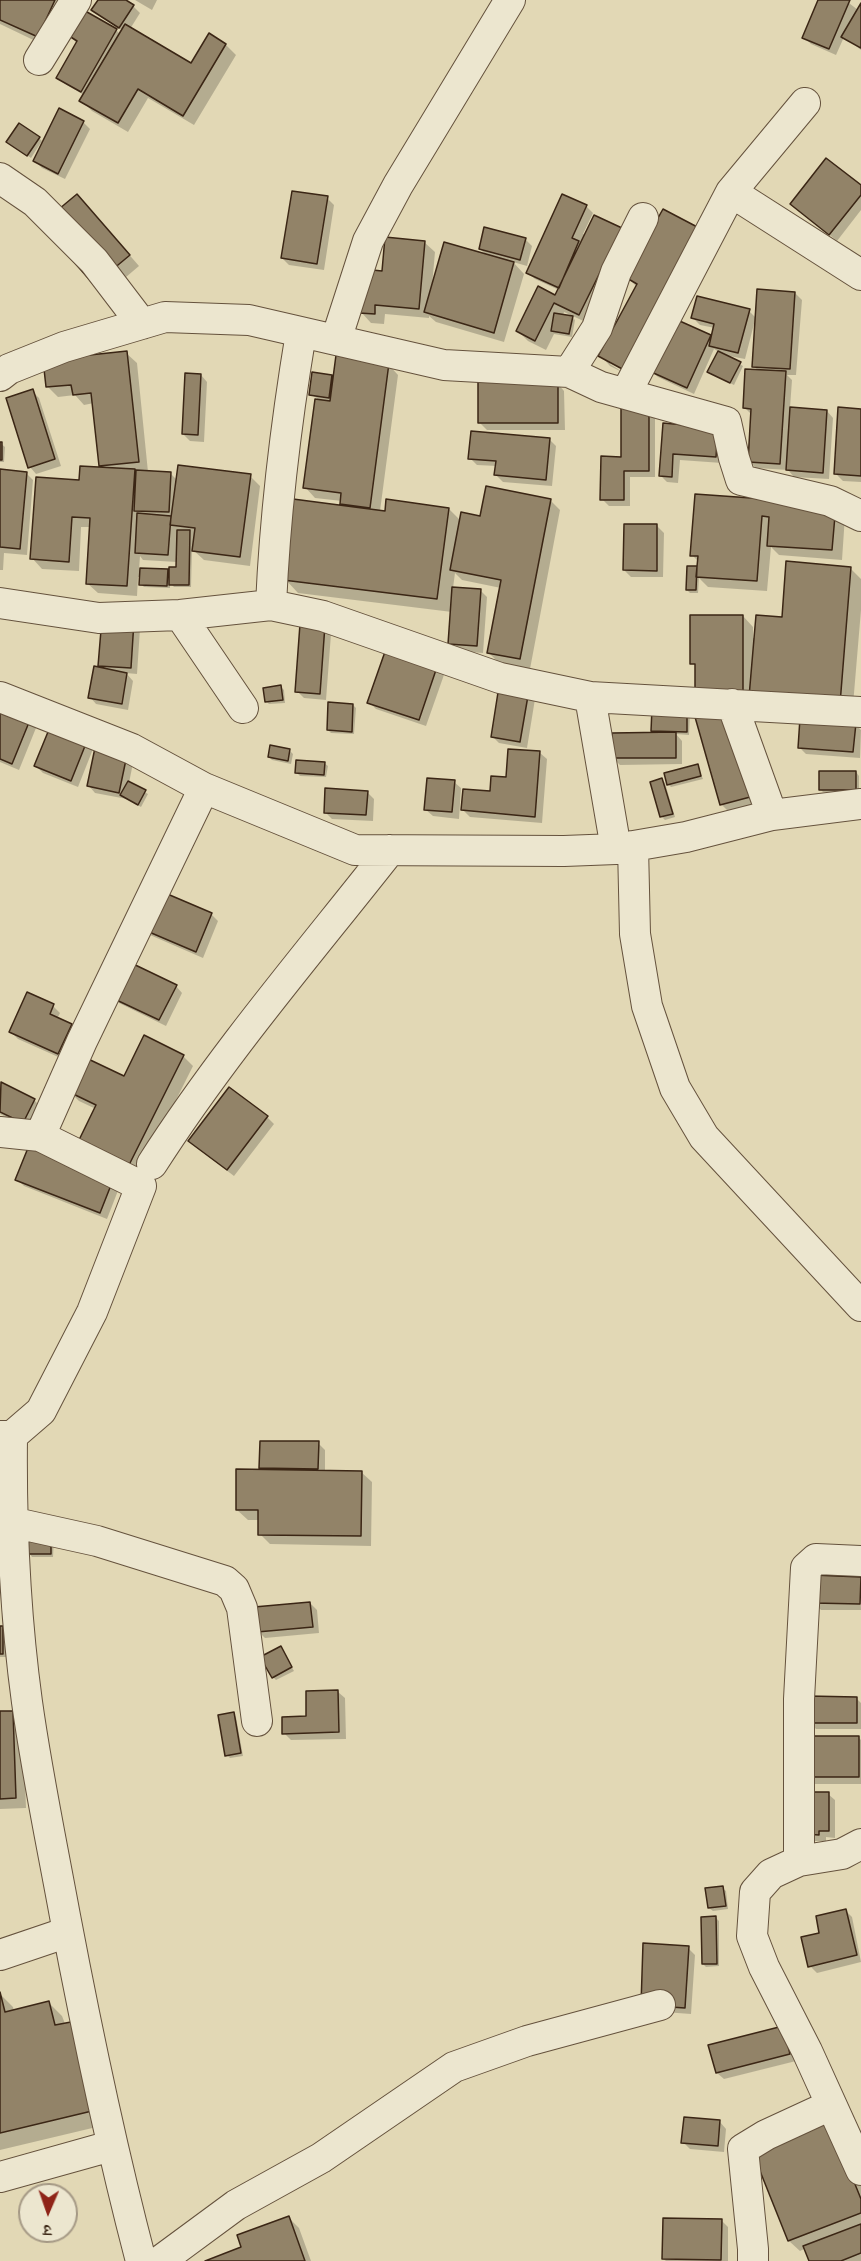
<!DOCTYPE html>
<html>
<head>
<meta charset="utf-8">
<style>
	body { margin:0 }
	#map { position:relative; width:861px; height:2261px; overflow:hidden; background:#e2d8b5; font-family:Vollkorn,"Noto Serif Devanagari",serif }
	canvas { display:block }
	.north { position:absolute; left:18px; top:2183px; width:60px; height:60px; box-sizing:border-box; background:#ece6cf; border:2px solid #a59985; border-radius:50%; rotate:182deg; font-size:16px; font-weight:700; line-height:24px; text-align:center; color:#3b2615 }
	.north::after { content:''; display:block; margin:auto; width:21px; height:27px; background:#8f2418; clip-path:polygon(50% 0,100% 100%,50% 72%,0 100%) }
</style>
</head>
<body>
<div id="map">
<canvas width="861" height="2261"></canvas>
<div class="north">उ</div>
</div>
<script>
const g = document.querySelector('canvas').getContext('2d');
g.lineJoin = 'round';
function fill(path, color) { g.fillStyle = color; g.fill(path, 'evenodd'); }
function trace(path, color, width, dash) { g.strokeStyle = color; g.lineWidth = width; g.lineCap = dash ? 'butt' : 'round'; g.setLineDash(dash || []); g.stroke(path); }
fill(new Path2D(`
	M0,0H68L48,47L0,24Z
	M100,0H124L133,6L140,13L130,29L192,65L209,35L226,45L236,55L194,125L148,98L128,132L92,111L81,100L84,95L65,84L58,77L77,43L67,34L116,30L120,34L123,31L93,10Z
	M135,0H157L152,10Z
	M820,0H845L858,10L861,6V50L844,37L836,55L811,44L804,37Z
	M83,122L90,129L65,179L42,168L35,161Z
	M39,138L42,141L31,158L11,144Z
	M861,187V210L837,241L792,204Z
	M327,198L334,205L324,270L289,265L282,258Z
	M87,206L139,266L106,294Z
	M586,206L593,213L583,234L621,229L590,324L564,312L563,316L572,317L575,320L572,337L554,334L546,350L528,341L518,331L556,297L559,290L535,279L528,273Z
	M664,211L703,233H700L626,369L610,360V364L624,373L610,366L600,355L637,287L627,277Z
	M525,239L532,246L527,266L513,262L524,274L504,342L436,322L429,316V318L385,314L384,324L371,323L361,312L383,272L424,242L435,252L432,286L487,256L480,249Z
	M795,293L802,300L796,375H787L792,380L790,408L827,411L833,418L829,479L794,477L788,470L756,468L749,461L752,415L744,407L759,371L753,366L755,320L745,359L724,355L743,366L734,385L712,374L719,352L714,349L694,394L658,377L651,371L710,337L712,339L715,328L700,325L693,318L749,311L757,319Z
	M126,353L137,363L148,472L170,473L177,480L250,476L260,486L250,566L204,560L192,549L191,587H174L170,583V588L144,587L141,584V577H138L137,596L98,593L87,583L91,527H81L79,571L42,569L32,558L80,482L104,469L101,466L94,403L84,405L75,395L58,397L48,387ZM140,556L143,560L177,562V568L171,575L167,571L139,570Z
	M388,364L398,375L380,511L449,509L461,521L482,518L550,500L560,510L530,669L499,663L489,653L501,588L462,580L455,573L453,588L480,590L487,597L483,653L456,651L449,644L452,612L298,593L285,579L345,507L342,501L315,498L305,487L317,398L311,395L331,376L334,379Z
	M201,375L207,382L204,442L190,441L183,434Z
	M558,384L564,391L565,430H487L480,423Z
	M32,391L39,398L61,466L36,474L30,467Z
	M622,409L655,416V477H630V506H609L602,499L622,458Z
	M861,410V482L843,481L836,474Z
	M665,425L717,429L722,463L680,460L678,483L667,482L661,476Z
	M549,439L556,446L552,486L503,482L496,475L497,466L477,465L470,458Z
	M0,443L5,447L4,462H0Z
	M0,471L26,473L33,480L27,555L4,553L3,570H0Z
	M697,495L845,516L842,560L779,555L771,547L767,591L708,587L699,578L698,593H690L687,590L698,570L699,562L692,555Z
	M657,526L664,533L663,577H631L624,570Z
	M850,568L861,579V610L852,717L764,710L692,663L743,616L753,627V638H755Z
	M103,620L140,629L137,674L126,673L133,681L128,710L96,704L90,697L105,670L100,665Z
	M324,627L331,634L326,700L304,698L297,691Z
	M438,665L445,672L426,726L376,709L369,702Z
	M281,687L284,690L285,703L269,704L266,701Z
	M500,687L535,699L527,748L499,743L492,736Z
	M0,704L38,723L19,770L0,762Z
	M353,705L356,708L354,734L331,733L328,730Z
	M690,713L689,735L676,734L682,741V764L620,765L613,758L656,734L652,731Z
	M697,718L760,802L728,811L721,804Z
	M855,724L861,730L860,758L806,754L799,747Z
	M51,728L93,749L78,787L43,773L36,766Z
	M97,745L134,758L129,783L148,794L141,807L127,799L95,793L89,786Z
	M271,747L290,751L293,754L291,764L272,760L269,757Z
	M540,753L547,759L542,823L470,817L463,810L491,792Z
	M324,763L328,766L326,777L300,776L297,773Z
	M697,766L703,779L671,787L668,784Z
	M856,772L859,776V792H823L820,789Z
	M662,780L665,783L675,817L665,820L662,817L652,783Z
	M454,782L461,788L459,819L433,816L426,810Z
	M367,792L374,799L373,821L332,819L325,812Z
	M211,914L218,921L203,958L150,935L143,928Z
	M176,986L182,993L166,1026L119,1003L112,996Z
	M53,1006L60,1013L57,1019L71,1025L78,1032L65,1060L18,1039L11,1032Z
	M183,1056L193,1066L138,1176L90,1152L96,1109L79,1101L69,1091L125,1078Z
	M2,1084L34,1100L41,1107L30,1129L0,1114Z
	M267,1117L274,1124L234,1176L197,1148Z
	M17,1179L119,1188L107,1219L24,1186Z
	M318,1443L325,1450V1472H361L372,1482L371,1546L270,1544L260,1534V1520H248L237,1510L264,1471L261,1468Z
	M54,1538L53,1557H32L29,1553Z
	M860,1578L861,1610H821L814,1603Z
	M310,1603L317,1610L319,1633L265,1638L258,1631Z
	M0,1628L5,1631L6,1657H0Z
	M281,1648L294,1671L276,1680L273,1677Z
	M338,1692L345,1698L346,1739L291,1740L284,1733L308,1718Z
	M856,1698L861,1703V1729H816L809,1722Z
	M12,1712L23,1723L26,1808L0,1809V1713Z
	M233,1714L236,1717L243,1756L230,1758L227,1755Z
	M859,1738L861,1740V1784H815L808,1777Z
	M828,1794L835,1800V1838L826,1837V1841H814L807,1834Z
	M722,1888L726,1891L728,1909L713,1911L709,1908Z
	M845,1910L852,1917L861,1962L817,1973L810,1966L821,1934Z
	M716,1918L719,1921V1966L706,1967L703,1964Z
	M688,1948L695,1955L691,2014L650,2011Z
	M0,1994L13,2007L14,2011L49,2003L62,2016L105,2125L0,2150Z
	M782,2027L796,2061L724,2079L717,2073Z
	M720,2122L726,2129L724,2152L690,2149L683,2142Z
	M839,2132L861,2186V2261H811L806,2248L800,2251L789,2241L754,2151Z
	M288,2217L299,2228L311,2261H209L243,2248Z
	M721,2220L728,2227V2261H666L663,2259Z`), '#0003');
const building = new Path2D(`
	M0,0H55L38,37L0,20Z
	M98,0H126L134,5L119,28L91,10Z
	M818,0H850L829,49L802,38Z
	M861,3V48L841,37Z
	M80,8L117,29L81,92L56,78L77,41L66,34Z
	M125,24L191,63L209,33L226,44L183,116L138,89L118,123L79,101Z
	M59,108L84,121L58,174L33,161Z
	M19,123L40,137L27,156L6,142Z
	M826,158L861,185V195L829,235L790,204Z
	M292,191L328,196L317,264L281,258Z
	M77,194L130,255L94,285L41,224Z
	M562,194L587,205L572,238L579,241L559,288L526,273Z
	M663,209L703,230L626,371L598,356L637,284L625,277Z
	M594,215L622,228L579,315L554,303L535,341L516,331L538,286L555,295Z
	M484,227L526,238L520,260L479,249Z
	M385,237L425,241L419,309L375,305V314L359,313L363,269L382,271Z
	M444,242L514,262L494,333L424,312Z
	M757,289L795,292L790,369L752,367Z
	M697,296L750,309L738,353L709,346L714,324L691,318Z
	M554,313L573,316L569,334L551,331Z
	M673,318L711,335L687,388L649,371Z
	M127,351L139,462L99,466L91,393L73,395L71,385L46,387L43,360Z
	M718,351L741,362L730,383L707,372Z
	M336,355L389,363L370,508L340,504L341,493L303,488L315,399L330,401Z
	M745,369L786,371L780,464L748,462L751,409L743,408Z
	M312,372L332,375L329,398L309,395Z
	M185,373L201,374L198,435L182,434Z
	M478,382H558V423H478Z
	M33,389L55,459L28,468L6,398Z
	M621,407L649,408V471H624V500H600L601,456L621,457Z
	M790,407L827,410L823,473L786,470Z
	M838,407L861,409V476L834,474Z
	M663,423L718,428L716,457L673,454L672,477L659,476Z
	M471,431L550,438L546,480L494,475L496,461L468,459Z
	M0,442H2V460H0Z
	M178,465L251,474L240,557L192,551L195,528L170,525Z
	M80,466L135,469L127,586L86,584L90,518L72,517L69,562L30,559L36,477L79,480Z
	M0,469L27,472L20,549L0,547Z
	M136,470L171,472L169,512L134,511Z
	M486,486L551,499L520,659L487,653L501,580L450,570L461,512L480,516Z
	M695,494L836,504L832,550L767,546L769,517L762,516L757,581L696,577L698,556H690Z
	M293,499L385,511L386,499L449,508L437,599L283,580Z
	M137,513L171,516L168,555L135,553Z
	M624,524H657V571L623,570Z
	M177,530H190L189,585H169V567H176Z
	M786,561L851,567L840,704L749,697L756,615L782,617Z
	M687,566H697L696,590H686Z
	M140,568L168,569L167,586L139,585Z
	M452,587L481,589L477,646L448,644Z
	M690,615H743V691H695V664H690Z
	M102,618L134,621L131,668L98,666Z
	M300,624L325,625L320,694L295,692Z
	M387,646L438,664L419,720L367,703Z
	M94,666L127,673L122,704L88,698Z
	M281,685L283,700L265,702L263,688Z
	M499,686L529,690L520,742L491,737Z
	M0,702L32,715L12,764L0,759Z
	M328,702L353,704L352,732L327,730Z
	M729,707L754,796L720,805L695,717Z
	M652,708H687V732L651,731Z
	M800,718L856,723L853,752L798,748Z
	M50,727L87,741L71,781L34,766Z
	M676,732V758H612V733Z
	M96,743L128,750L119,793L87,786Z
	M270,745L290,749L288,761L268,757Z
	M508,749L540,751L535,817L461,810L463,789L490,791L491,776L506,777Z
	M296,760L325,762L324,775L295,773Z
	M698,764L701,776L667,785L664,773Z
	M819,771H856V790H819Z
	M427,778L455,780L452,812L424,810Z
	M662,778L673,814L660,817L650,782Z
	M128,781L146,790L138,805L120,795Z
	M325,788L368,791L366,815L324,813Z
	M158,890L212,913L196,952L142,929Z
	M127,961L177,985L159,1020L110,997Z
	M27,992L54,1004L50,1014L72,1024L58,1054L9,1032Z
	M144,1035L184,1055L128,1167L78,1142L96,1105L67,1091L84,1057L124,1076Z
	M1,1082L35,1099L23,1123L0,1112Z
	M229,1087L268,1116L227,1170L188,1141Z
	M30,1143L113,1180L100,1213L15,1180Z
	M260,1441H319L318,1469L259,1468Z
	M236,1469L362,1471L361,1536L258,1535V1510H236Z
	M28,1533H51V1554H27Z
	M813,1575L861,1577L860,1604L813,1603Z
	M310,1602L313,1627L257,1632L254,1607Z
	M0,1626H3V1654H0Z
	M281,1646L292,1667L272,1678L260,1657Z
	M338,1690L339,1732L282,1734V1717L306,1716V1691Z
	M808,1696L857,1697V1723H808Z
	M0,1711H13L16,1798L0,1799Z
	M234,1712L241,1753L225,1756L218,1715Z
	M806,1736H859V1777H806Z
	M803,1792H829V1831H819V1835L806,1834Z
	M723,1886L726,1906L708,1908L705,1888Z
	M846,1909L857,1955L808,1967L801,1937L819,1933L816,1916Z
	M716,1916L717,1964H702L701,1917Z
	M643,1943L689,1946L685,2008L641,2005Z
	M0,1992L5,2012L49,2001L55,2025L71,2022L92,2111L0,2133Z
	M783,2026L790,2054L716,2073L708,2045Z
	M684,2117L720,2120L718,2146L681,2143Z
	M829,2120L861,2199V2213L788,2241L752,2151Z
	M289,2216L305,2261H205L241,2247L237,2235Z
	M663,2218L722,2219L721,2260L662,2259Z
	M861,2224V2253L841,2261H809L803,2246Z`);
fill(building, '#928368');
trace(building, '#3b2615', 1.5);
const minor = new Path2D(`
	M39,60L76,0
	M0,178L35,202L94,261L142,324
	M731,192L861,275
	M336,340L368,241L398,185L510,0
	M569,372L597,328L616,272L643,218
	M0,376L9,369L64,347L165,317L249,320L444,365L569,372L601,387L726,422L734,458L741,480L830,501L861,516
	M626,393L731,192L805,103
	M0,603L99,618L180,615L271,605L323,616L500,678L590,697L616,849
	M271,605C275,514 286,423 301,333
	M180,615L243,708
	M0,697L132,749L204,788L355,850L564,851L616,849L686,837L772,815L732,704
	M590,697L861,712
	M772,815L861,804
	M633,846L635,934L647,1006L675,1088L704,1137L861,1306
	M0,1132L40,1136L82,1041L204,788
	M152,1164C223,1053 309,953 390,850
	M0,1436H12C11,1525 15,1614 27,1702C37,1774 52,1845 65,1916C87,2032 111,2147 141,2261
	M12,1436L41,1411L92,1312L141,1186L40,1136
	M11,1522L97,1541L225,1581L234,1589L242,1608L257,1721
	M861,1561L816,1559L806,1568L799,1699V1861L771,1874L755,1892L752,1936L764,1967L807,2051L861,2170
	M799,1861L842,1854L861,1844
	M0,1955L68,1932
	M0,2177L111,2146
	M160,2261L236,2205L321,2158L454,2067L527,2041L660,2005
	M753,2261V2249L743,2149L766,2135L831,2105`);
trace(minor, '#65523d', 32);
trace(minor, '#ece6cf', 30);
</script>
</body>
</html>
